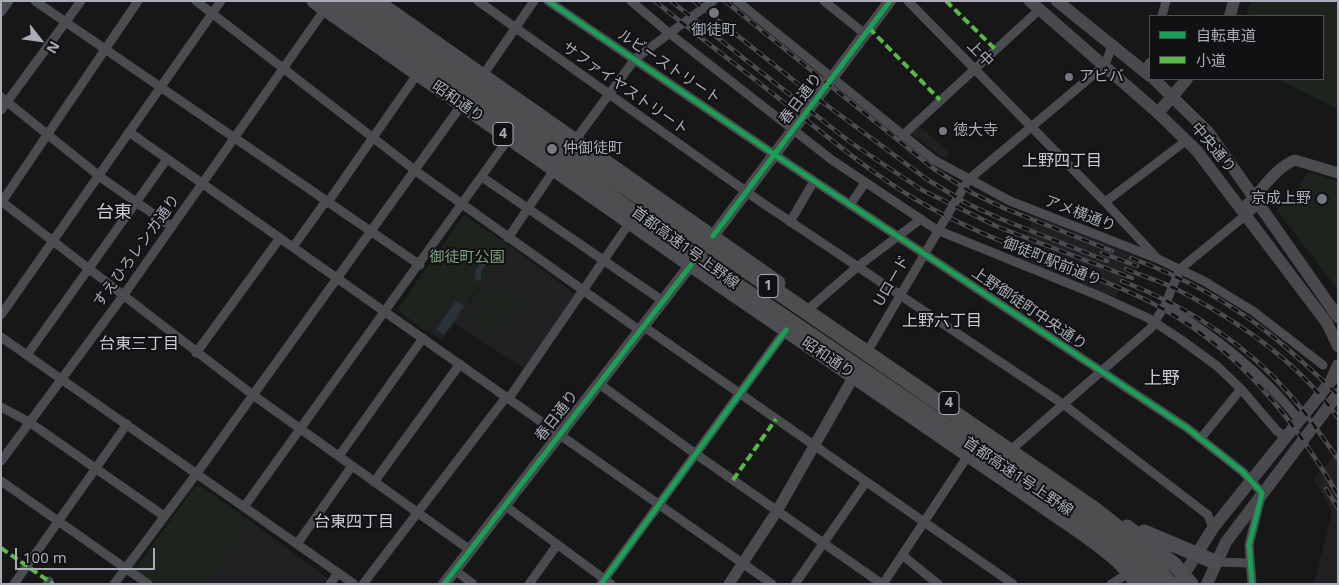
<!DOCTYPE html>
<html>
<head>
<meta charset="utf-8">
<style>
	body { margin:0 }
	#map { position:relative; width:1339px; height:585px; overflow:hidden; background:#171717; font-family:"Noto Sans","Noto Sans JP",sans-serif }
	canvas { display:block }
	.frame { position:absolute; inset:0; border:2px solid #a8adb8; pointer-events:none }
	.legend { position:absolute; left:1149px; top:15px; width:175px; height:65px; box-sizing:border-box; background:#111113; border:1px solid #4d4f55; margin:0; padding:6px 9px; list-style:none; font-size:15px; color:#a8adb8 }
	.legend li { display:flex; align-items:center; gap:10px; height:25px }
	.legend b { width:25px; border:1px solid #4d4f55 }
	.north { position:absolute; left:15px; top:15px; width:50px; height:50px; -webkit-text-stroke:4px #111113; paint-order:stroke; rotate:120deg; font-size:14px; font-weight:700; line-height:20px; text-align:center; color:#a8adb8 }
	.north::after { content:''; display:block; margin:auto; width:18px; height:22px; background:#a8adb8; clip-path:polygon(50% 0,100% 100%,50% 72%,0 100%) }
	.scale { position:absolute; left:15px; top:548px; width:140px; height:22px; box-sizing:border-box; border:2px solid #a8adb8; border-top:0; padding-left:6px; font-size:15px; line-height:18px; white-space:nowrap; color:#a8adb8; -webkit-text-stroke:4px #111113; paint-order:stroke }
</style>
</head>
<body>
<div id="map">
<canvas width="1339" height="585"></canvas>
<div class="frame"></div>
<ul class="legend">
<li><b style="height:6px;background:#1a9f57"></b>自転車道</li>
<li><b style="height:6px;background:#58b947"></b>小道</li>
</ul>
<div class="north">N</div>
<div class="scale">100 m</div>
</div>
<script>
const g = document.querySelector('canvas').getContext('2d');
g.lineJoin = 'round';
function fill(path, color) { g.fillStyle = color; g.fill(path, 'evenodd'); }
function trace(path, color, width, dash) { g.strokeStyle = color; g.lineWidth = width; g.lineCap = dash ? 'butt' : 'round'; g.setLineDash(dash || []); g.stroke(path); }
function write(font, color, halo, rows, align = 'center') {
  g.font = font + ' "Noto Sans","Noto Sans JP",sans-serif'; g.lineWidth = 4; g.setLineDash([]); g.textBaseline = 'middle'; g.strokeStyle = halo; g.fillStyle = color; for (const [text, x, y, turn = 0] of rows) {
    g.save(); g.translate(x, y); g.rotate((+turn || 0) * Math.PI / 180); g.textAlign = isNaN(turn) ? turn : align; if (halo) g.strokeText(text, 0, 0); g.fillText(text, 0, 0); g.restore();
  }
}
fill(new Path2D(`
	M919,126L950,153L944,159L911,133Z
	M1035,215L1133,255L1116,297L1017,258Z
	M510,246L575,294L524,368L454,323L442,340L429,333L454,296L468,305Z
	M1338,450V584H1314L1332,512L1314,479Z
	M250,521L327,578L323,584H206Z`), '#212123');
fill(new Path2D(`
	M1251,1H1338V109L1278,79H1323V16H1246Z
	M1308,172L1338,181V290L1277,210L1297,191Z
	M464,215L510,246L467,305L454,296L429,333L397,310Z
	M493,282L523,303L511,321L480,299Z
	M478,302L508,323L496,340L466,319Z
	M200,486L250,521L206,584H154L134,570L195,487Z`), '#1d241e');
fill(new Path2D(`
	M493,247L487,258L488,263L481,271V280L476,281C471,268 486,257 493,247Z
	M456,301L464,306L444,335L436,329Z`), '#2a3239');
trace(new Path2D(`
	M35,1L420,265
	M196,1L420,174L639,330
	M478,1L761,202L1063,404L1208,515L1213,528
	M548,1L775,155L1187,428L1243,472L1262,493L1249,545L1252,584
	M631,1L669,33L832,160L937,230L1102,297L1148,318L1180,339L1217,366L1241,389L1277,431L1286,437
	M737,1L934,160L1010,201L1156,258L1204,281L1253,311L1323,365
	M824,1L865,34
	M908,1L1105,202L1155,256
	M1,12L9,1
	M1162,16L1166,1
	M1145,71L1150,62
	M481,78L534,1
	M1,97L103,179L172,227
	M1,110L81,1
	M129,132L772,584
	M902,136L1040,9
	M576,139L635,59L713,1
	M482,177L663,301
	M1,201L253,395L470,550
	M1105,202L1187,140
	M1,203L138,1
	M850,205L865,183
	M790,222L814,181
	M508,238L554,170
	M293,247L323,205L328,202L418,73
	M1165,305C1216,338 1262,372 1300,421
	M812,306L857,267L921,219
	M1,315L221,1
	M643,326L1013,584
	M1,337L354,584
	M870,347L968,180L1105,65L1112,46
	M196,353L280,238
	M27,355L167,159
	M598,383L690,450L882,584
	M1,407L29,422L164,516
	M1201,438L1241,389
	M1013,448L1151,328L1165,305L1180,269L1258,205
	M339,456L423,338
	M1,461L123,296L325,9
	M1,481L148,584
	M374,482L460,364
	M504,505L611,584
	M244,507L509,138
	M297,544L352,466
	M902,555L938,584
	M1215,562L1250,563
	M455,570L473,584
	M14,584L127,424
	M47,584L49,581
	M114,584L197,473L463,103
	M330,584L338,573
	M363,584L503,401L509,398L630,222
	M529,584L557,545
	M601,584L786,330
	M795,584L866,482
	M883,584L969,454
	M1111,584L1130,572`), '#4b4c50', 9);
trace(new Path2D(`
	M1242,209C1260,194 1274,168 1295,160L1338,173
	M729,584L777,511L854,376`), '#4b4c50', 11);
trace(new Path2D(`
	M1030,1L1158,113L1197,151L1327,323L1338,346
	M1057,1L1150,76
	M1230,16L1234,1
	M1154,79L1208,132L1338,317
	M1158,113L1187,79
	M444,584L713,236L890,1
	M1178,584L1213,528L1331,381L1338,365
	M1207,584L1226,542L1338,394`), '#4a4a4e', 12);
trace(new Path2D(`
	M314,1L691,265L1081,532C1101,547 1124,562 1137,584
	M376,1L778,283
	M1127,527L1175,565L1191,584
	M1144,532L1215,562`), '#4e4e52', 15);
trace(new Path2D(`
	M334,1L720,274L1088,523L1127,554L1153,584
	M354,1L1094,509L1133,540L1170,584`), '#4e4e51', 16);
const rail = new Path2D(`
	M655,1C695,34 737,65 777,97C822,132 866,170 915,199C982,239 1058,261 1129,292C1225,334 1286,406 1338,495
	M671,1L850,142L922,190L998,227L1132,278
	M694,1L802,87L928,180L968,204L1001,219L1107,261
	M725,1L934,169L974,194L1006,209L1112,251
	M1102,253L1137,266
	M1131,258C1180,276 1231,303 1272,336C1295,354 1317,375 1338,395
	M1126,269C1142,276 1160,281 1176,289C1235,319 1299,362 1338,418
	M1122,281C1186,306 1247,344 1292,397C1309,417 1323,438 1338,459
	M1326,489L1338,508`);
trace(rail, '#4b4c4f', 4.5);
trace(rail, '#111113', 2.5, [8]);
trace(new Path2D(`
	M946,1L995,49
	M869,28L940,100
	M733,480L776,419
	M1,548L53,584`), '#58b947', 4, [8, 4]);
trace(new Path2D(`
	M548,1L775,155L1187,428L1243,472L1262,493L1249,545L1252,584
	M713,236L890,1
	M444,584L691,265
	M601,584L786,330`), '#1a9f57', 5);
for (const [x, y, r, color] of [
	[714,13,6,"#757880"],
	[1069,77,5,"#757880"],
	[943,131,5,"#757880"],
	[552,149,6,"#757880"],
	[1322,199,6,"#757880"]
]) { const dot = new Path2D(); dot.arc(x, y, r, 0, 2 * Math.PI); g.fillStyle = color; g.fill(dot); trace(dot, '#111113', 2); }
for (const [x, y, w] of [
	[503,134,20],
	[768,286,20],
	[949,403,20]
]) { const box = new Path2D(); box.roundRect(x - w / 2, y - 11.5, w, 23, 4); g.fillStyle = '#111113'; g.fill(box); trace(box, '#a8adb8', 1); }
write('bold 14px', '#a8adb8', null, [
	["4",503,134],
	["1",768,286],
	["4",949,403]
]);
write('15px', '#a8adb8', '#111113', [
	["御徒町",714,31,"center"],
	["アビバ",1079,77],
	["徳大寺",953,131],
	["仲御徒町",563,149],
	["京成上野",1311,199,"right"]
], 'left');
write('15px', '#a8adb8', '#111113', [
	["上中",980,54,46],
	["ルビーストリート",669,67,34],
	["サファイヤストリート",625,89,35],
	["春日通り",801,99,-53],
	["昭和通り",458,102,35],
	["中央通り",1213,148,50],
	["アメ横通り",1080,214,21],
	["首都高速1号上野線",685,248,36],
	["すえひろレンガ通り",137,251,-54],
	["御徒町駅前通り",1052,262,22],
	["Uロード",892,281,-60],
	["上野御徒町中央通り",1029,309,34],
	["昭和通り",828,358,34],
	["春日通り",557,416,-52],
	["首都高速1号上野線",1018,477,34]
]);
write('15px', '#7fa381', '#111113', [
	["御徒町公園",467,258]
]);
write('16px', '#c9ccd4', '#111113', [
	["上野四丁目",1062,161],
	["上野六丁目",942,321],
	["台東三丁目",139,344],
	["台東四丁目",354,522]
]);
write('18px', '#c9ccd4', '#111113', [
	["台東",114,213],
	["上野",1162,379]
]);
</script>
</body>
</html>
